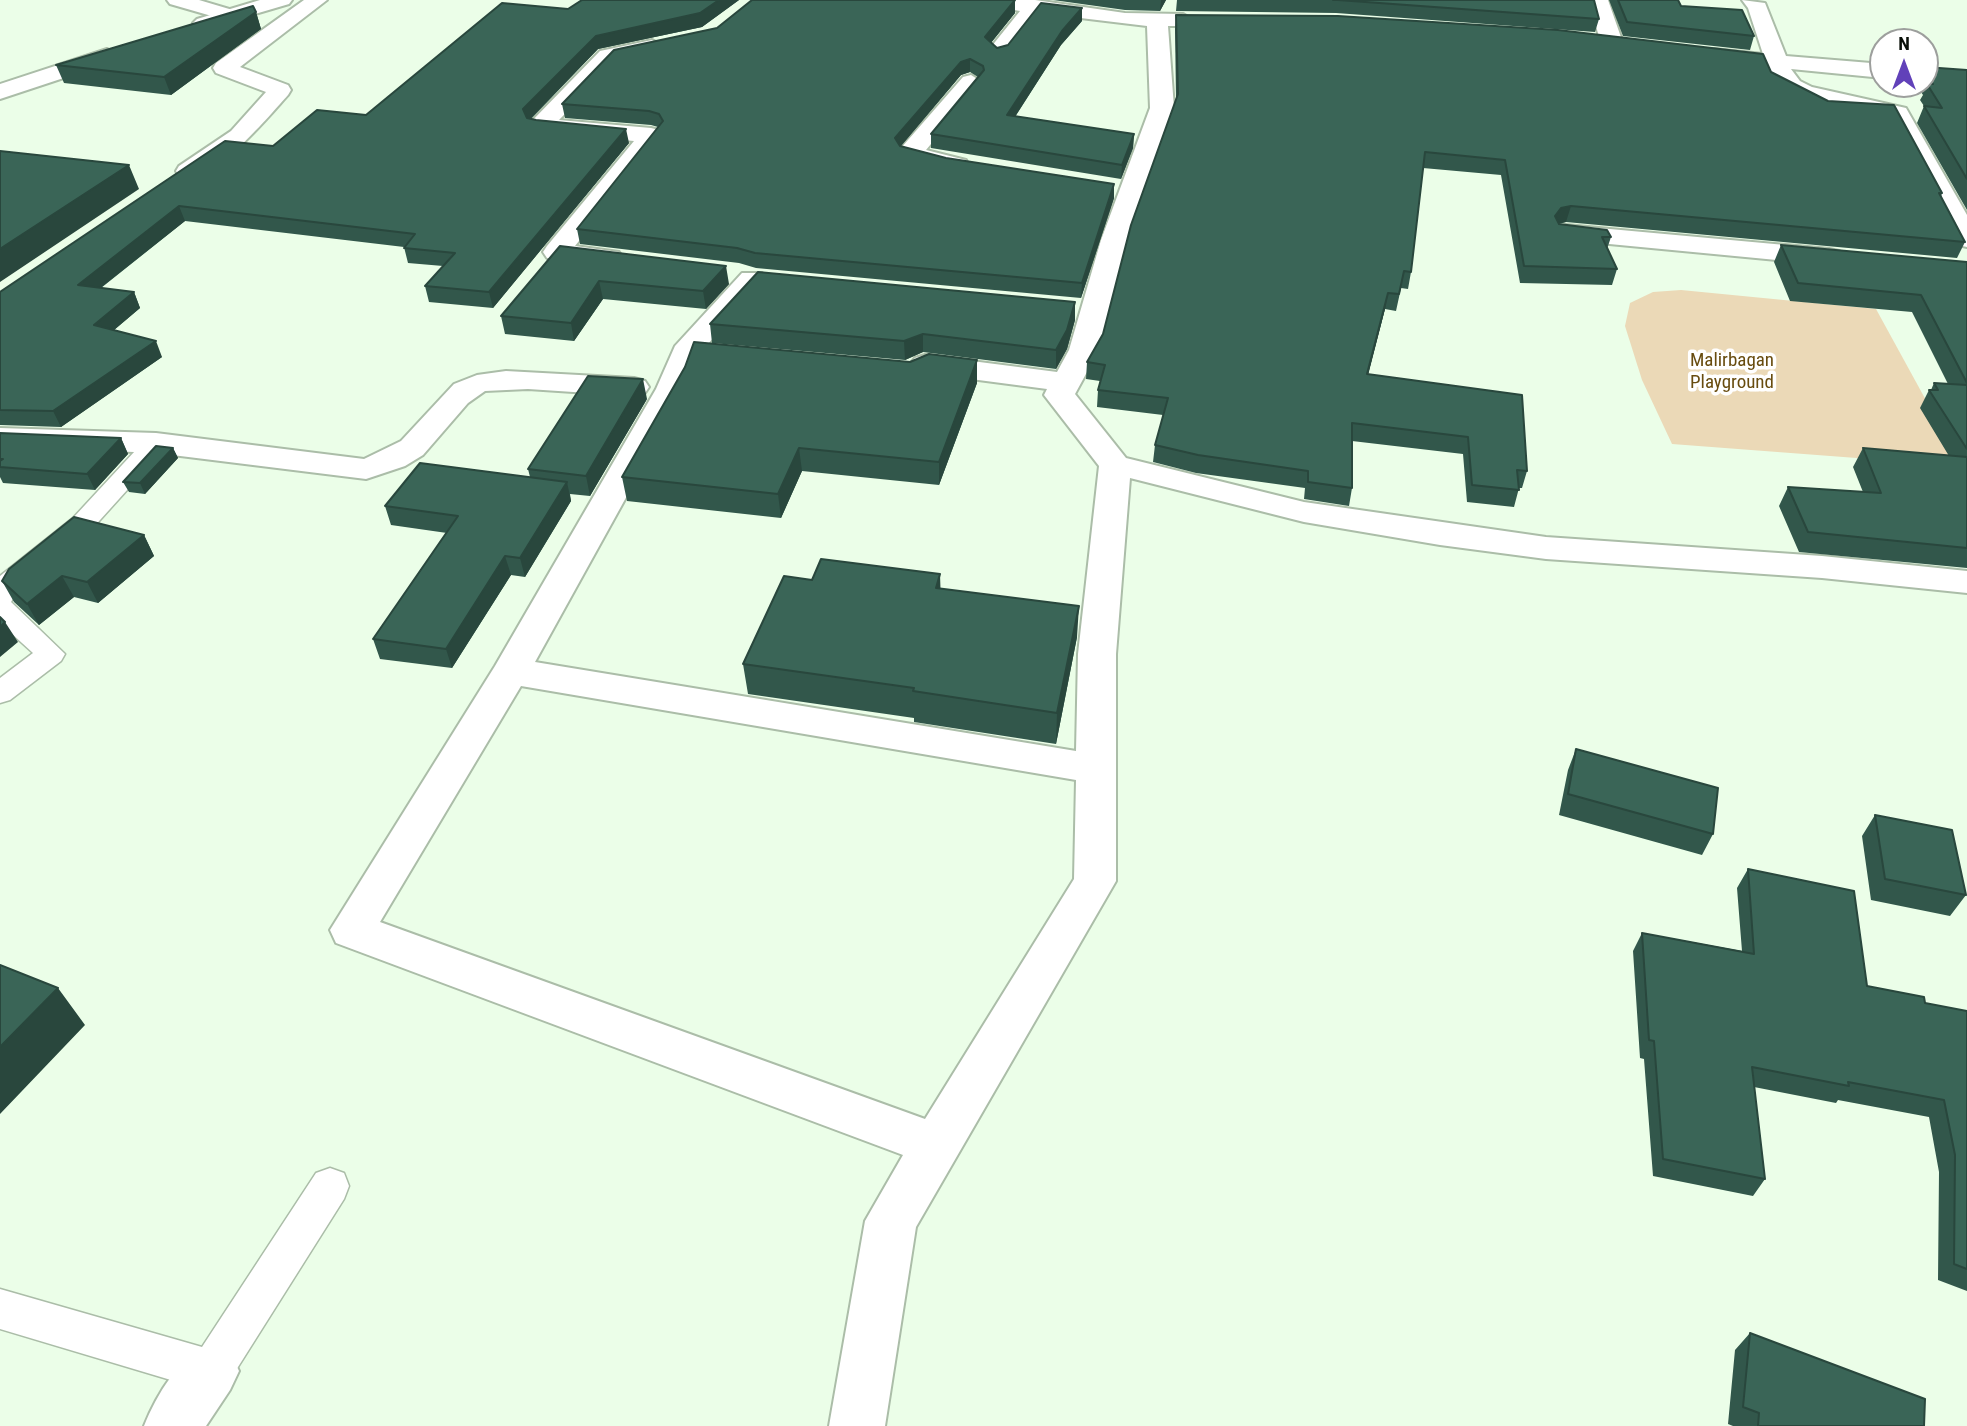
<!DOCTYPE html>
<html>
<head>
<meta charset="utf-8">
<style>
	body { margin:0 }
	#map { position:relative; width:1967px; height:1426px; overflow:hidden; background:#ebfee8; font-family:"Roboto Condensed",sans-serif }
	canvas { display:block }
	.north { position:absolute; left:1869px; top:28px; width:70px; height:70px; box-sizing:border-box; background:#fff; border:2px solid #9d9f9d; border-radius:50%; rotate:0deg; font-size:19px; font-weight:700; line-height:28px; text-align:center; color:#0a1009 }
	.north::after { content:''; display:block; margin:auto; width:24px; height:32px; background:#6141b9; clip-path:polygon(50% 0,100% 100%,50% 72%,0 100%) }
</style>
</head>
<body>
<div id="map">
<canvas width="1967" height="1426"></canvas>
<div class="north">N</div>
</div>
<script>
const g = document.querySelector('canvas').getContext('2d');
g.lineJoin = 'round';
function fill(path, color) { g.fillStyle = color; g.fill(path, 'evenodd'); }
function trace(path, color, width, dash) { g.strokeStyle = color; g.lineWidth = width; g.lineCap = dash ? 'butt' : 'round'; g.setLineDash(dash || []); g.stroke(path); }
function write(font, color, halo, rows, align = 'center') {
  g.font = font + ' "Roboto Condensed",sans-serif'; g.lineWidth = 7; g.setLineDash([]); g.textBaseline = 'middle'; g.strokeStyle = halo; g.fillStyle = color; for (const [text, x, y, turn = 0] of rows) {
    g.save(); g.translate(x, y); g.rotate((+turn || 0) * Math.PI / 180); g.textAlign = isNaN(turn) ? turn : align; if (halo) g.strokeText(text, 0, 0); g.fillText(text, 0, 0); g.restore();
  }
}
fill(new Path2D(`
	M1681,290L1876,309L1962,466L1672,444L1642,380L1625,326L1630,303L1653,292Z`), '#ebd9b7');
const lane = new Path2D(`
	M156,436L165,438L168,443L165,448L91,530L19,588L11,602L65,654L61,661L10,700L0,703V678L33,653L0,623V576L73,518L147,438Z
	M330,1168L344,1173L349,1186L344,1199L226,1386L211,1392L0,1329V1289L202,1347L316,1173Z`);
const street = new Path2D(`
	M167,0H199L236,11L239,15L229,21L170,4Z
	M304,0H327L240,67L288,85L291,90L288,95C267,118 213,185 179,176L176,171L179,166L231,131L266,92L216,73L213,68L216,63Z
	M977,0H1035L1125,13L1183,14L1193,20L1183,26H1168L1174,108L1127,240L1099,350L1075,394L1126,458L1304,502L1546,537L1822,556L1967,571V593L1822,578L1546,559L1440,545L1304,522L1130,478L1116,654V881L916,1227L885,1426H829L865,1221L903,1155L336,943L330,930L495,666L656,389L675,346L742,273H762L766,279L699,354L686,389L535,662L1076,751L1078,654L1099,466L1044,395L1047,389L925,373L915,370L910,364L915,358L925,355L1057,372L1069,350L1101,240L1150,108L1147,26L1039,13L1006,57L998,59L987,52L1020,11L980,4ZM521,686L1076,780L1074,879L925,1119L380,922Z
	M1588,0H1608L1623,43L1620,48H1604L1601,43Z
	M1742,0L1765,3L1786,56L1883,64V78L1791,69L1800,81L1812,87L1906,108L1967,215V247L1958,245L1954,239L1889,118C1849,106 1788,111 1768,67L1706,61L1703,56L1706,51L1714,49L1763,54L1748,8Z
	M652,40L663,46L660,51L616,61L559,120L651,128L659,130L663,135L575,246L619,252L623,258L619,264L609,266L547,258L543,252L547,246L634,141L540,132L532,130L528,125L600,51Z
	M971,75L982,82L926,150L966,160L969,165L966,170L957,172L901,158L898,153L901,148L963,77Z
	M1566,225L1829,249L1839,251L1842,257L1839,263L1829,265L1557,239L1553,233L1557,227Z
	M506,371L634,378L645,381L649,387L645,393L634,396L528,389L485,391L468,403L423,455L405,466L366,479L156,453L0,446V428L156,433L364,459L401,441L454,384L477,375Z
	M211,1343L230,1352L239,1371L230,1390L206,1426H144C157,1394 179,1357 211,1343Z`);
const secondary = new Path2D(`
	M260,0H292L289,4L204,29L193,23L197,19Z
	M107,49L118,56L115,61L0,99V84Z`);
trace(lane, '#abbda8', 3);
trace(street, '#abbda8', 4);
trace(secondary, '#abbda8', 4);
fill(lane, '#fff');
fill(street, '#fff');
fill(secondary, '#fff');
fill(new Path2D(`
	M582,0H739L702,27L598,49L531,119L629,143L493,308L429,302L425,286L443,266L408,263L404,247L185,221L101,288L134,292L140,308L114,330L162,357L61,427L0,425V292L273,146L366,115L568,9Z
	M1015,0V13L991,43L997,48L1008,45L1082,21L1061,45L1015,117L1134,134L1133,148L1121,179L931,148V134L978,77L970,72L961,75L901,146L946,158L1114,184V198L1081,298L756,268L739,263L580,244L577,229L658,127L651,125L565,118L562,104L717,28Z
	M1053,0H1166L1160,11L1125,10Z
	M1177,0H1594L1599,19L1595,32L1336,13L1176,11Z
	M1609,0H1678L1681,6L1754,36L1750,50L1623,36Z
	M256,12L261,29L171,95L64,83L56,65Z
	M1176,15L1771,72L1942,193L1941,197L1965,242L1957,258L1566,222L1559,224L1611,237L1607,249L1617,269L1612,285L1520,283L1501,175L1423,168L1411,272L1408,289L1401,288L1396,311L1385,309L1368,374L1527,471L1522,488H1519L1514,507L1467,502L1463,454L1352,441V488L1349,506L1304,499L1305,488L1196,473L1153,462L1155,445L1163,415L1097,407L1098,390L1100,381L1086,379L1087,362L1103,334L1176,98L1175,29Z
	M1925,67L1967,70V210L1917,123L1924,106L1920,100L1923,95L1916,84H1925Z
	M1781,245L1967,262V568L1799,552L1779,506L1788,487L1863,492L1853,467L1863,448L1949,456L1920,408L1929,390H1931L1934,383L1948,384L1912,312L1790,301L1774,262Z
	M560,246L729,284L706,309L603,299L574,341L505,334L501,316Z
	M1075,302V320L1067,349L1056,369L923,352L905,360L712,343L710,324Z
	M977,360V383L939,485L802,471L781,518L627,501L622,477L910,362Z
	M647,399L590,496L570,494L571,501L525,577L511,575L452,668L380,659L373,639L447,533L391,525L385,506L530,477L528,469Z
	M0,433L121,438L128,454L95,490L3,483L0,477Z
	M173,448L178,458L145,494L129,492L123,482Z
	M144,535L154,556L98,603L74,597L39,625L14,602L2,581Z
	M812,580L941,589L1077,637L1056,744L914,722V718L748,694L743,664Z
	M1576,749L1713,834L1702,855L1559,815L1568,770Z
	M1875,815L1966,895L1950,916L1871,900L1862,836Z
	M1748,869L1867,986L1925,1003L1967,1011V1291L1938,1280L1939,1172L1929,1117L1838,1100L1836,1103L1754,1087L1765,1179L1753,1196L1653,1176L1644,1059L1640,1058L1633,951L1642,933L1742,951L1737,888Z
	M1750,1333L1924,1426H1733L1728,1424L1735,1350Z`), '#32574b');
fill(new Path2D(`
	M719,0H739L702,27L598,49L526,123L523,109L596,36Z
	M1015,0V13L985,50V37Z
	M1161,0H1166L1160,11Z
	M1082,8V21L1061,45L1007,129V115L1062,31Z
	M256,12L261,29L171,95L164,77Z
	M970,59V72L961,75L895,153V138L961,62Z
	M626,129L629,143L493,308L489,292Z
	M1134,134L1133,148L1121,179L1122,165Z
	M129,165L139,189L0,282V249Z
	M1114,184V198L1081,298L1082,283Z
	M179,206L185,221L85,300L78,285Z
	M1571,206L1566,222L1556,224L1555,216L1561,208Z
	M726,266L729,284L706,309L703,291Z
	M599,281L603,299L574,341L571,323Z
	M134,292L140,308L101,341L94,325Z
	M1388,293L1385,309L1364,391L1367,374Z
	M1075,302V320L1067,349L1056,369V350Z
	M923,334V352L905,360L904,341Z
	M156,341L162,357L61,427L53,411Z
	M977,360V383L939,485V462Z
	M643,379L647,399L590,496L586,476Z
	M121,438L128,454L95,490L87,474Z
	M173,448L178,458L145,494L140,483Z
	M799,448L802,471L781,518L778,494Z
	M567,482L571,501L525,577L520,558Z
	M144,535L154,556L98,603L87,582Z
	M505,556L511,575L452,668L446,649Z
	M940,574L941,604L936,588Z
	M62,576L74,597L39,625L27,604Z
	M1079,606L1077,637L1056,744L1057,713Z
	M5,622L18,642L0,657V627Z
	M58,988L85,1025L0,1114V1047Z`), '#29473d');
const building = new Path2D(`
	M582,0H719L700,13L596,36L523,109L527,118L536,120L626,129L489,292L425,286L455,253L404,248L415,234L179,206L78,285L134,292L94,325L156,341L53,411L0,410V292L225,141L273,146L317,110L366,115L502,3L568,9Z
	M752,0H1015L985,37L997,48L1008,45L1041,3L1082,8L1062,31L1007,115L1134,134L1122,165L931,134L984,70L983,66L970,59L961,62L895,138L900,146L946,158L1114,184L1082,283L755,253L737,248L577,229L663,121L659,114L649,111L562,104L614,50L717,28Z
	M1333,0H1594L1599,19L1338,0Z
	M1618,0H1678L1681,6L1742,10L1754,36L1627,22Z
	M253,6L256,12L164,77L56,65Z
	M1176,15L1338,16L1558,30L1763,54L1771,72L1828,101L1894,105L1942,193H1939L1965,242L1571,206L1561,208L1555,216L1559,224L1607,230L1611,237H1602L1617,269L1524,266L1505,160L1425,152L1411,272L1404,271L1399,294L1388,293L1367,374L1522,395L1527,471L1517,470L1519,490L1472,485L1468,437L1352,423V488L1308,482V471L1198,455L1155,445L1168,398L1098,390L1105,365L1087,362L1103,334L1131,225L1178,94Z
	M1925,67L1967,70V179L1924,106L1942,108L1927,84H1933L1925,72Z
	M0,151L129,165L0,249Z
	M1781,245L1967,262V383L1921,295L1798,283Z
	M560,246L726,266L703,291L599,281L571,323L501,316Z
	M758,272L1075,302L1067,330L1056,350L923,334L904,341L710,324Z
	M694,342L910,362L929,354L977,360L939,462L799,448L778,494L622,477L685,367Z
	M588,376L643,379L586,476L528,469Z
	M1934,383L1967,385V449L1929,390H1938Z
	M0,433L121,438L87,474L0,467V461L3,459H0Z
	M156,446L173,448L140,483L123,482Z
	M1863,448L1967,457V548L1808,532L1788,487L1881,493Z
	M420,463L567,482L520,558L505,556L446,649L373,639L458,516L385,506Z
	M74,517L144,535L87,582L62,576L27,604L2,581L9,569Z
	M821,559L940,574L936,588L1079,606L1057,713L913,691L914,688L743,664L784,576L812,580Z
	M0,617L5,622L0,627Z
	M1576,749L1718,788L1713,834L1568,794Z
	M1875,815L1952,830L1966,895L1885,879Z
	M1748,869L1854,891L1867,986L1924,997L1925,1003L1967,1011V1269L1954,1264L1955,1155L1944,1100L1848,1082L1849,1086L1752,1067L1765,1179L1663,1159L1654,1041L1649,1040L1642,933L1754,954Z
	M0,965L58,988L0,1047Z
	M1750,1333L1925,1399L1924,1426H1758L1759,1413L1743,1407Z`);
fill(building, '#3a6557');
trace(building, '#29473d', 2);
write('19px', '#684c0f', '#fff', [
	["Malirbagan",1732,361],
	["Playground",1732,383]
]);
</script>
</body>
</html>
